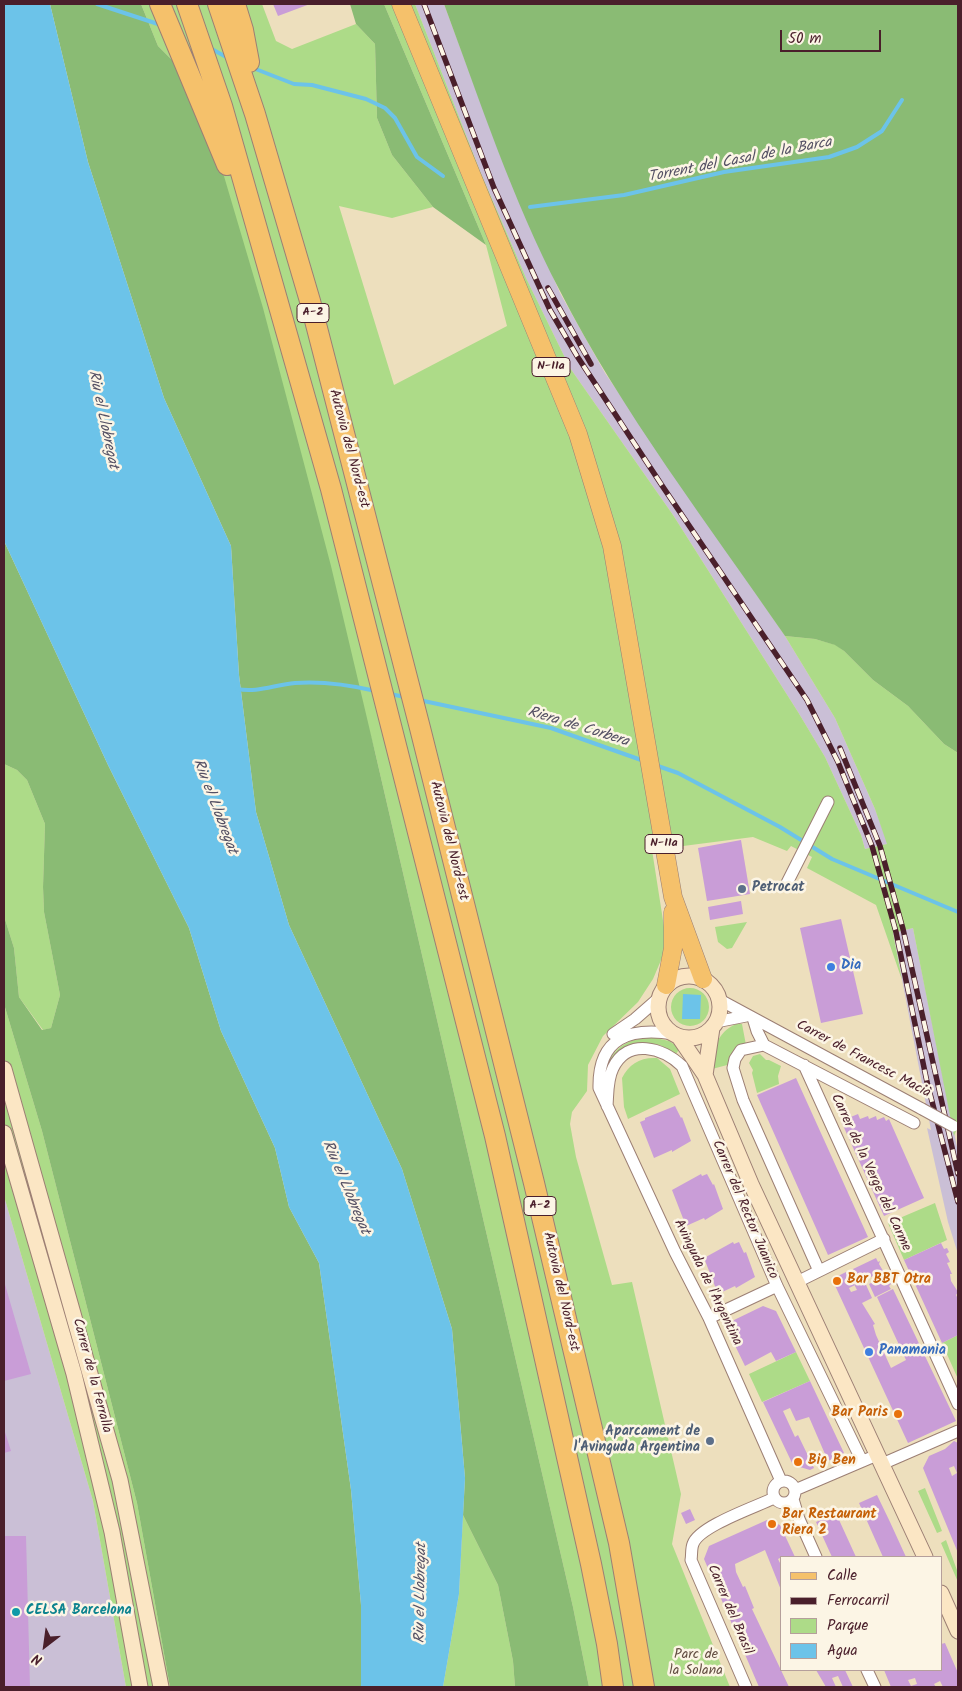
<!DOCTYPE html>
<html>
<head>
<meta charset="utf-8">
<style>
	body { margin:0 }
	#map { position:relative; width:962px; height:1691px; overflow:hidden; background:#eddfbd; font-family:Kalam,sans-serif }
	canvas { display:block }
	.frame { position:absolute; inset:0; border:5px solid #4a1f2b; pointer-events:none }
	.legend { position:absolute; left:780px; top:1556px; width:162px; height:115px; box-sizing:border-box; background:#fcf5e5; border:1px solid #b59f9b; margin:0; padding:6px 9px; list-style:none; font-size:15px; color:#4a1f2b }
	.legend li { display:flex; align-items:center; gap:10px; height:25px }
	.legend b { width:25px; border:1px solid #b59f9b }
	.north { position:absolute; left:20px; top:1621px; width:50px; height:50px; -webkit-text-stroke:4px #fcf5e5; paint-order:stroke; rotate:210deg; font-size:14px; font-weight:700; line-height:20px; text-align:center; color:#4a1f2b }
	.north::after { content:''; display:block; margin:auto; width:18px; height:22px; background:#4a1f2b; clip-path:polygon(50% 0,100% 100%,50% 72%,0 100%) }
	.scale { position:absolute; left:780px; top:30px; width:101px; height:22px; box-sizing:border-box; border:2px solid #4a1f2b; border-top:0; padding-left:6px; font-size:15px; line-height:18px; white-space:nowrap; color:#4a1f2b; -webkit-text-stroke:4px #fcf5e5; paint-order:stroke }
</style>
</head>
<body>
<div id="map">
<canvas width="962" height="1691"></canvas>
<div class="frame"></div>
<ul class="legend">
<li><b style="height:6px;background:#f5c16b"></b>Calle</li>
<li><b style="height:6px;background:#4a1f2b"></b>Ferrocarril</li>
<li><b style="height:14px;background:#addb88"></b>Parque</li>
<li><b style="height:14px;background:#6cc3e9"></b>Agua</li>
</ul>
<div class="north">N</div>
<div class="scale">50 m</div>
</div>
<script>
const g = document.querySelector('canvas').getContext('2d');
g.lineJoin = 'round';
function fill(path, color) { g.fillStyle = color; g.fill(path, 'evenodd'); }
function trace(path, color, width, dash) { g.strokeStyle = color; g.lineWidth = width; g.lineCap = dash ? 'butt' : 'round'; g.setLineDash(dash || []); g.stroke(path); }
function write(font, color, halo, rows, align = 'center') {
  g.font = font + ' Kalam,sans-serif'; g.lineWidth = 5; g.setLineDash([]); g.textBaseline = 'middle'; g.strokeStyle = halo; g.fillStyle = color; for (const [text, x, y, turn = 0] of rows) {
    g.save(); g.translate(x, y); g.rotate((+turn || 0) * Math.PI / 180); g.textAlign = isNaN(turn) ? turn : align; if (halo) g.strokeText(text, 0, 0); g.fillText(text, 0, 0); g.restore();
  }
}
fill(new Path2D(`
	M415,4H444L501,157L560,293L605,373L785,636L835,718L875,809L888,844L865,849L861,835L825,757L798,712L673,515L570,368L526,278L480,171Z
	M913,928L958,1152V1254L948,1222L927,1128L931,1130L893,933Z
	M4,1196L93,1501L126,1687H4Z`), '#cabfd6');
fill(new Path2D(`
	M141,4H262L276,41L292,49L356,24L375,44L377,118L392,155L433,207L392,218L339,206L394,385L507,326L486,245L384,4H415L480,171L526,278L570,368L673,515L798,712L825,757L861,835L865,849L887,844L875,809L835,718L785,636L815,639L836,645L844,651L873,680L908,706L944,744L958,753V1126L954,1136L913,928L893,933L902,980L876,905L807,868L812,857L791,846L787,851L753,837L652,850L667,946L653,979L638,1002L603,1036L588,1065L587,1091L572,1112L570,1124L576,1157L612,1285L632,1282L681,1494L672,1544L730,1687H589L573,1607L375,752L197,85L158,46Z
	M4,764L17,770L27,780L45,824L43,887L44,912L60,995L51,1028L43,1030L19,997L14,948L4,916Z
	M747,922L732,948L727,949L718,942L715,927Z
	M671 1007a19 19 0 1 1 38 0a19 19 0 1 1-38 0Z
	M4,1004L42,1131L137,1503L170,1687H126L93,1501L4,1196Z
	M736,1024H742L746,1045L731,1064L712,1069C714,1049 716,1033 736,1024Z
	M652,1037L669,1041L680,1048L676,1054L660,1045L639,1043L608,1068L606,1067C616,1045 629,1039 652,1037Z
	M760,1054L766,1060H769L781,1066L778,1076L779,1084L757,1093L752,1073L753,1070L749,1063L753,1056Z
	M657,1058L670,1069L680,1094L628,1119L624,1107L622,1078C629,1064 640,1057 657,1058Z
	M935,1203L947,1240L904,1260L888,1223Z
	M958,1335V1379L942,1343Z
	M796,1352L810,1381L762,1402L749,1374Z
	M925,1488L942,1531L937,1533L918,1491Z
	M463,1515L498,1585L513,1661L515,1687H443L459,1594Z
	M946,1540L958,1573V1582L941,1543Z`), '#addb88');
fill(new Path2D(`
	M50,4H141L158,46L197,85L263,308L331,566L375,752L573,1607L589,1687H515L513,1661L498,1585L463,1515L465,1478L452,1329L402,1169L289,925L256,812L239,675L231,546L164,398L88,162Z
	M350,4H384L486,245L433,207L392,155L377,118L375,44L356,24Z
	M444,4H958V753L944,744L908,706L873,680L844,651L835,645L815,639L785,636C709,525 621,411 560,291C512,199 480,101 444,4Z
	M4,541L108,765L189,928L221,1031L275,1148L289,1207L319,1263L351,1490L361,1605V1687H170L137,1503L42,1131L4,1004V916L14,948L19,997L42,1030L51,1028L60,995L44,912L43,887L45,824L27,780L17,770L4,764Z`), '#8abb74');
fill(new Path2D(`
	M4,4H50L88,162L164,398L231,546L239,675L256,812L289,925L402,1169L452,1329L465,1478L459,1594L443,1687H361V1605L351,1490L319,1263L289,1207L275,1148L221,1031L189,928L108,765L4,541Z
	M683,994L701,995L700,1019H682Z`), '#6cc3e9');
trace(new Path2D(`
	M97,4L161,25
	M210,48L228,58
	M253,68L294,84L312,85L366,99L385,108L395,118L417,157L443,176
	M530,207L624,195L724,172L829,157L857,147L882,131L902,100
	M237,689C257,693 274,685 295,683C321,681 350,685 376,691
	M390,694L405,697
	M419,700L551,728L644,761
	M655,765L678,773L780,827L832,859L958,912`), '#6cc3e9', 4);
fill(new Path2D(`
	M273,4H310L278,16Z
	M741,840L750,894L707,901L698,848Z
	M741,901L743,914L710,920L708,907Z
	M841,919L863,1014L821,1023L800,928Z
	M796,1078L868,1237L828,1255L757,1095Z
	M675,1106L681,1118L682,1117L691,1141L672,1152V1150L654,1158L640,1122L645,1120V1118Z
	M858,1114L860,1119L868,1116L869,1119L876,1116L877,1120L884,1117L886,1121L889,1119L924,1198L884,1216L841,1121Z
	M701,1174L702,1176L707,1174L713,1185L714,1184L723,1209L705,1220L704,1218L686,1226L672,1190Z
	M733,1242L734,1244L739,1242L744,1253L746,1252L755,1277L736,1288L735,1286L718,1294L704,1258Z
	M941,1243L944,1249L947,1248L949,1252L946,1254L950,1262L947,1263L952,1274H950L951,1281L958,1292L956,1295L958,1299V1335L942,1343L904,1260Z
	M876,1258L878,1262L880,1261L879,1264L891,1284L889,1286L891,1289L875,1297L869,1284L875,1281L873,1276L867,1279L865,1275L862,1276L872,1298L862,1303L875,1324L873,1325L876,1335L891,1368L906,1360L877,1297L893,1289L956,1421L908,1443L832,1279L848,1271L855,1285L849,1288L851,1292L857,1290L854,1284L859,1282L853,1269Z
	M4,1281L31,1374L4,1381Z
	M763,1306L776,1311L796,1352L776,1361L771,1352L745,1366L729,1333L734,1320Z
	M810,1381L844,1453L828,1461L809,1417L796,1421L790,1408L783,1411L795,1437L798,1435L814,1468L810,1470L793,1465L763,1402Z
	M4,1429L11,1451L4,1453Z
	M954,1441L958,1443V1553L923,1468L929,1456L945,1449ZM954,1466L957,1473L952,1476L949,1468Z
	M877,1495L890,1522L906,1557H883L859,1503Z
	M690,1509L695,1520L686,1524L681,1513Z
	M836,1513L840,1522L856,1557H832L816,1522Z
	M767,1520L780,1525L795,1557L784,1556L778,1559L781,1565V1590L765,1550L735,1564L736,1572L743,1587L745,1586L754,1608L752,1609L789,1687H759L704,1559L709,1546Z
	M4,1536H26L30,1687H4Z
	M945,1643L958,1673V1687H943L940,1681L934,1684L936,1687H891L884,1670H941V1644ZM915,1678L917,1684L911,1686L908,1680Z
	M816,1670H845L853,1687H843L838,1676L832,1678L836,1687H826Z`), '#c99dd7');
const street = new Path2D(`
	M787,883L828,802
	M720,1000L922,1109
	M753,1018L757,1031L764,1045L914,1123
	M716,1022L746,1016
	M613,1034L635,1019L659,998
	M674,1034C630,1027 598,1037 599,1088L675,1252L709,1318L781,1481
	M764,1045L741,1050L735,1059L733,1068L743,1100L819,1271
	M804,1065L958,1404
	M607,1106C608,1094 607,1080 613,1068C628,1037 663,1048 682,1066L777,1286L862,1461
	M797,1282L884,1239
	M709,1318L777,1286
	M882,1464L958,1431
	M773 1492a11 11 0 1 1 22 0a11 11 0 1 1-22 0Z
	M795,1490L877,1455
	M793,1499L799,1519L816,1557
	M867,1670L875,1687
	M746,1687L691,1560C692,1555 691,1549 693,1544C699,1526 756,1507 774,1498`);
const secondary = new Path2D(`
	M658 1007a31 31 0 1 1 62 0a31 31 0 1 1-62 0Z
	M679,1037L705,1075L751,1184L925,1557
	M4,1069L120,1480L161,1687
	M705,1075L712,1028
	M4,1133L74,1374L112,1532L140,1687
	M941,1593L958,1631`);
const primary = new Path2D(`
	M401,4L578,434L612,546L673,897L703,979
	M666,985L673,948V912`);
const highway = new Path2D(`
	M160,4L227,165
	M187,4L222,106L331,489L495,1136L591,1564L607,1644L613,1687
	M218,4L255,114L310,301L420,728L534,1183L619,1543L644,1687
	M235,4L243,30L249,62`);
trace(street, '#9c7f74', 13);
trace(secondary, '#9c7f74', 17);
trace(primary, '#9c7f74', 19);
trace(highway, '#9c7f74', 22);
trace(street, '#fff', 11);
trace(secondary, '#fbe6c4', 15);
trace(primary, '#f5c16b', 18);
trace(highway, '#f5c16b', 20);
const rail = new Path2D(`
	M424,4L494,188L550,310L577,356L663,487L807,700L838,762L872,846L896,932L927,1082L958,1202
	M548,288L591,364
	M840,748L880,846L903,929L958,1174`);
trace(rail, '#4a1f2b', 5.5);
trace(rail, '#fcf5e5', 4, [11]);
const streetBridge = new Path2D(`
	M922,1109L953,1126`);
trace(streetBridge, '#9c7f74', 13, []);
trace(streetBridge, '#fff', 11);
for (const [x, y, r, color] of [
	[742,889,5,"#5c6f8a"],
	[831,967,5,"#3f7fe0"],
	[837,1281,5,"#e8710a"],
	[869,1352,5,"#3f7fe0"],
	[898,1414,5,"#e8710a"],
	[710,1441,5,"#5c6f8a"],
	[798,1462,5,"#e8710a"],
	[772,1524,5,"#e8710a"],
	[16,1612,5,"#0f9aa8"]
]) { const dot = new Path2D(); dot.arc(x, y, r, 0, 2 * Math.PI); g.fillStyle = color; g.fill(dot); trace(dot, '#fcf5e5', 2); }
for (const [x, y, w] of [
	[313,313,32],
	[551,367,38],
	[664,844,38],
	[540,1206,32]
]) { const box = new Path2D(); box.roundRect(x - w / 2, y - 9.5, w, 19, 4); g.fillStyle = '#fcf5e5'; g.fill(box); trace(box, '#4a1f2b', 1); }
write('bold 12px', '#4a1f2b', null, [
	["A-2",313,313],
	["N-IIa",551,367],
	["N-IIa",664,844],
	["A-2",540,1206]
]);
write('14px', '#4a1f2b', '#fcf5e5', [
	["Autovia del Nord-est",348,449,75],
	["Autovia del Nord-est",448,841,76],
	["Carrer de Francesc Macià",863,1060,28],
	["Carrer de la Verge del Carme",870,1173,65],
	["Carrer del Rector Juanico",744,1210,67],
	["Avinguda de l'Argentina",707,1283,64],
	["Autovia del Nord-est",560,1292,77],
	["Carrer de la Ferralla",91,1376,75],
	["Carrer del Brasil",729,1610,67]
]);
write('bold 14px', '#4e5e75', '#fcf5e5', [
	["Petrocat",752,889],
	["Aparcament de",700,1433,"right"],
	["l'Avinguda Argentina",700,1449,"right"]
], 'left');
write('bold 14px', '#366cbe', '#fcf5e5', [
	["Dia",841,967],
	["Panamania",879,1352]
], 'left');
write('bold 14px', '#c56008', '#fcf5e5', [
	["Bar BBT Otra",847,1281],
	["Bar Paris",888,1414,"right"],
	["Big Ben",808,1462],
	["Bar Restaurant",782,1516],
	["Riera 2",782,1532]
], 'left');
write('bold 14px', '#0d838f', '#fcf5e5', [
	["CELSA Barcelona",26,1612]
], 'left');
write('14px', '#634e42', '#fcf5e5', [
	["Parc de",696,1656],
	["la Solana",696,1672]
]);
write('italic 15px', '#545064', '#fcf5e5', [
	["Torrent del Casal de la Barca",740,161,-11],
	["Riu el Llobregat",102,420,78],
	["Riera de Corbera",578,728,17],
	["Riu el Llobregat",214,807,69],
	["Riu el Llobregat",345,1188,67],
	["Riu el Llobregat",422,1593,-89]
]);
</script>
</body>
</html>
